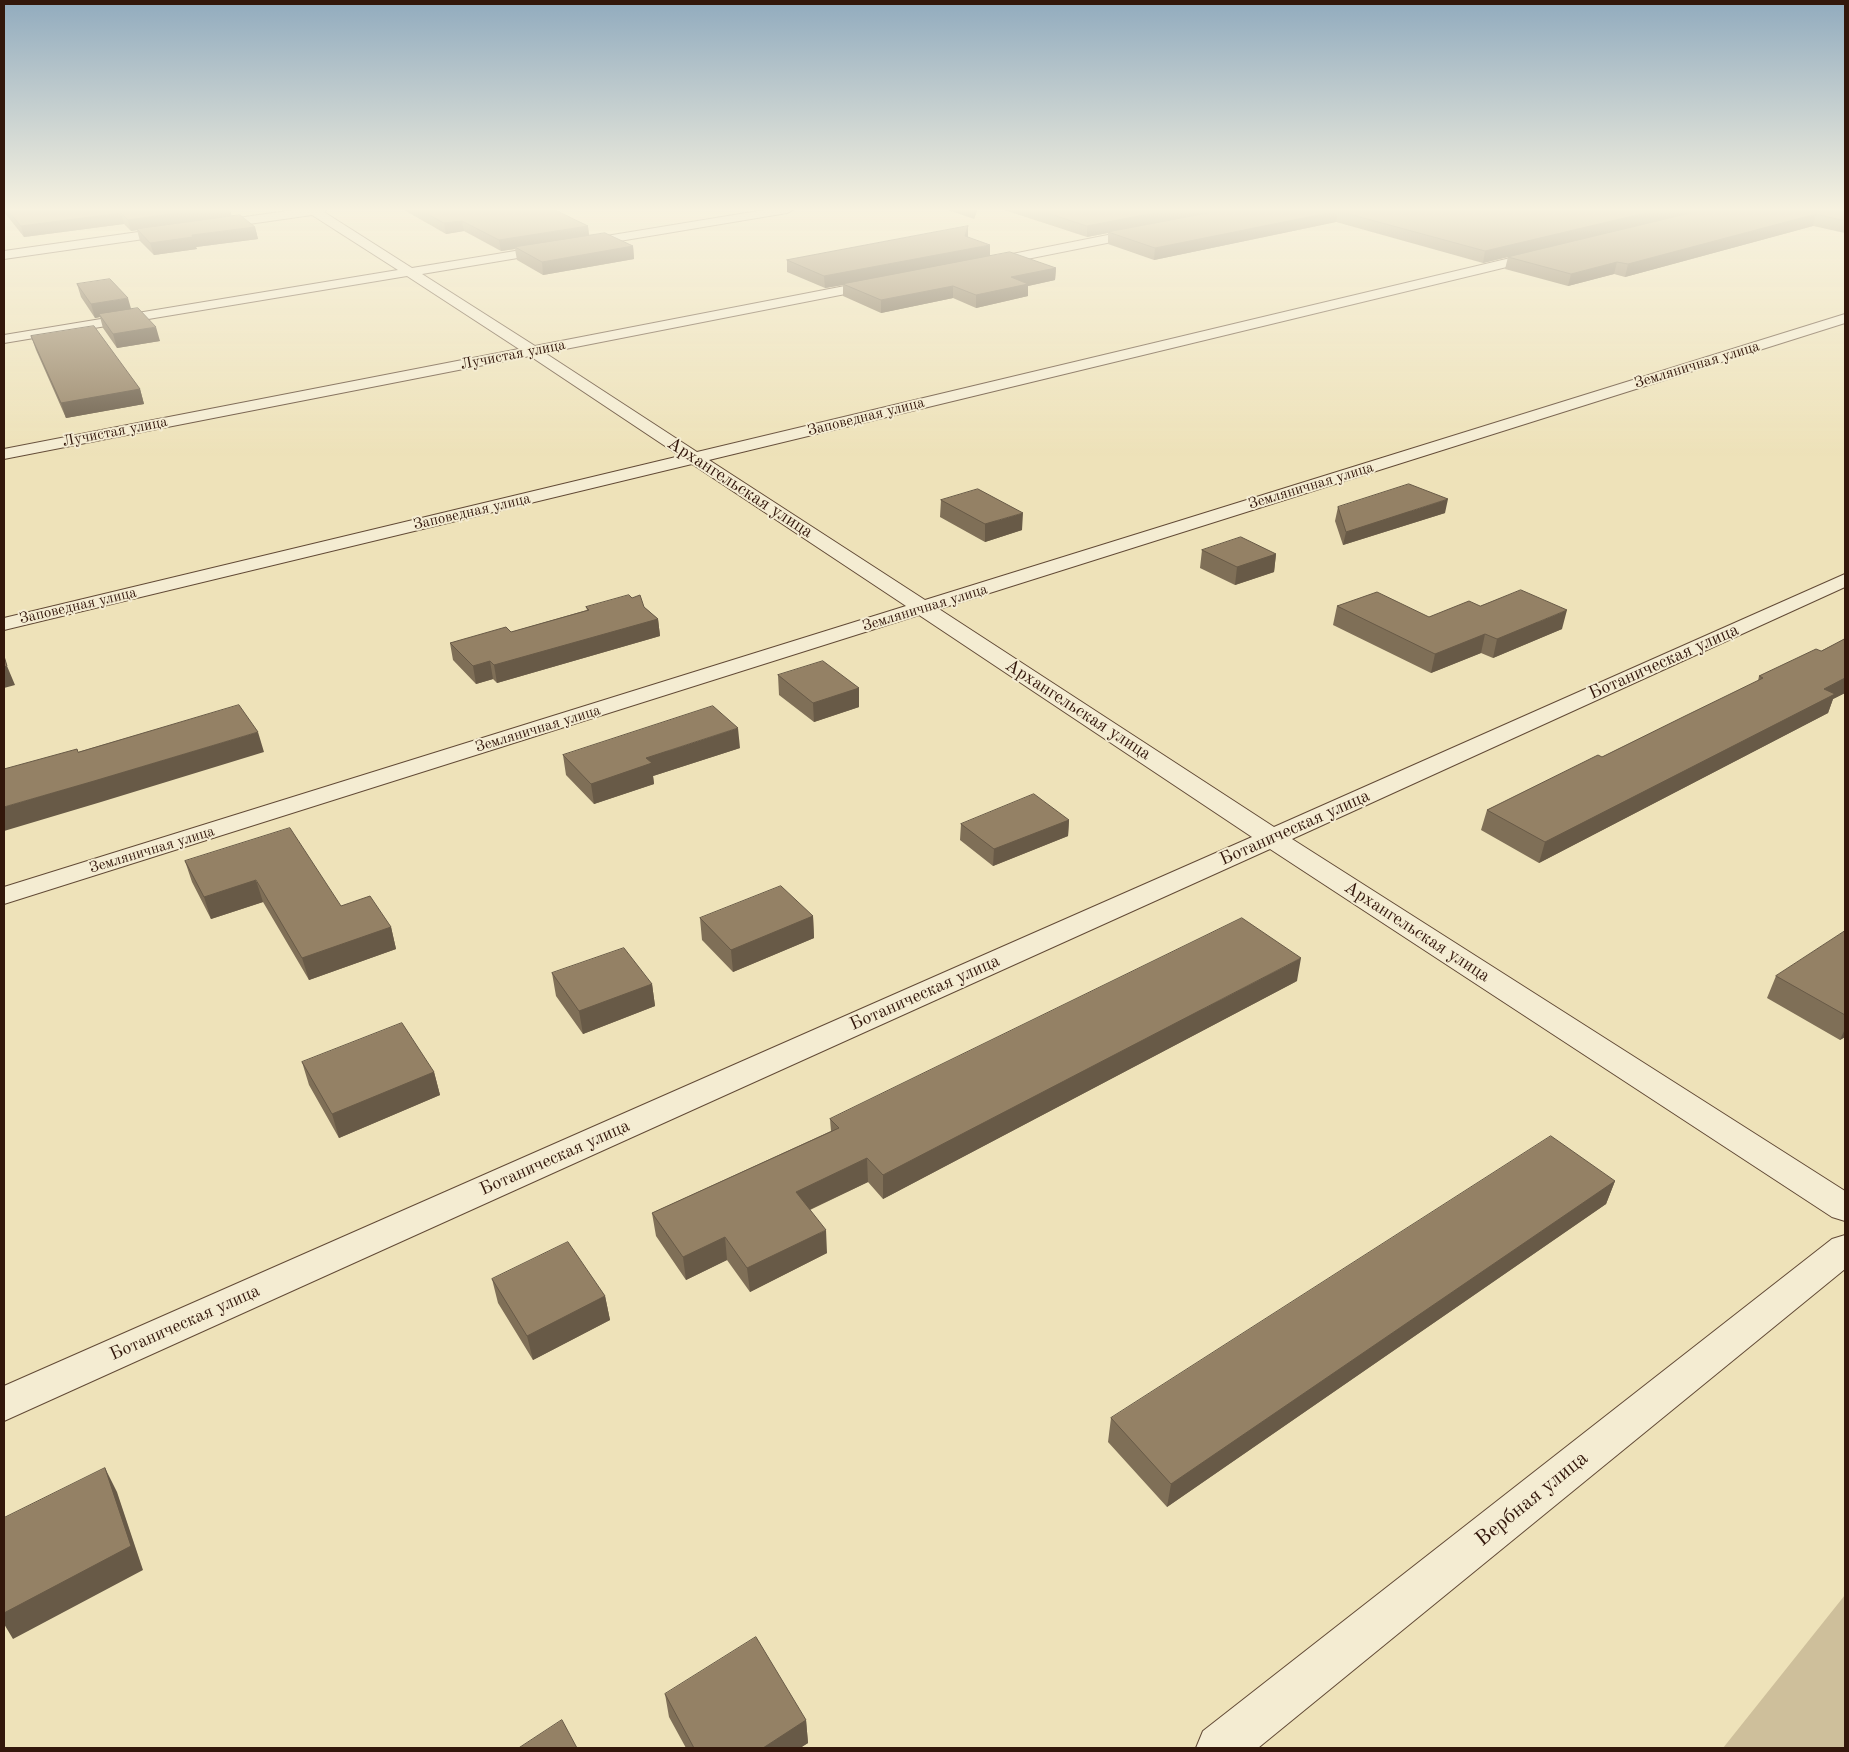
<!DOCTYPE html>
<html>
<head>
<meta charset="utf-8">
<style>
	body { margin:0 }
	#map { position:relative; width:1849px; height:1752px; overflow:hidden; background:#eee2b9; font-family:"Old Standard TT",serif }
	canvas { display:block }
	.frame { position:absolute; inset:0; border:5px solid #33170b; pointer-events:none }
</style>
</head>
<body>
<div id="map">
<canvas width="1849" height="1752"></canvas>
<div class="frame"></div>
</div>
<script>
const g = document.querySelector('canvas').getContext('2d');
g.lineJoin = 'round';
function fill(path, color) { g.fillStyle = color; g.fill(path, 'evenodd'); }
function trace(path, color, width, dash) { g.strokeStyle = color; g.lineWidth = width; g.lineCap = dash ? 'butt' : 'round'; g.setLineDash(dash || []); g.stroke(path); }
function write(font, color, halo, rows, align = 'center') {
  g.font = font + ' "Old Standard TT",serif'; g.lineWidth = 4; g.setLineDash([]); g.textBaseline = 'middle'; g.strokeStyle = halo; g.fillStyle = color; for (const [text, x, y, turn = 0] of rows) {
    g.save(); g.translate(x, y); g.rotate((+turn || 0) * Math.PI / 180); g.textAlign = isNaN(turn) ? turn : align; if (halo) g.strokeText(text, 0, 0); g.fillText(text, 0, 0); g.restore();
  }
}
fill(new Path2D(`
	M1845,1595V1748H1723Z`), '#cebf9b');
const street = new Path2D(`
	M294,210H326L324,212L412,268L764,210H793L787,213L422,274L535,346L881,279L886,280L888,283L886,286L881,287L545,353L697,452L1544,250L1550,254L1544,258L709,460L925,600L1845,314V323L939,609L1274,827L1845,574V587L1292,839L1845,1191V1221L1832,1217L1270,849L4,1421V1386L1252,837L919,615L4,904V887L906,606L692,464L4,630V618L680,456L530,356L4,459V449L519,349L407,276L4,343V335L398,270L312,215L4,259V251Z
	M1143,228L1147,229L1149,232L1147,235L987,267L981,263L987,259Z
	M1845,1235V1269L1258,1748H1196L1203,1731L1832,1239Z`);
trace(street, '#624a36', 2);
fill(street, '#f4ecd2');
fill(new Path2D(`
	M4,210H230L231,216L255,227L258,239L196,247L197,249L154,255L140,241L137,230L131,231L124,224L24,237L4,212Z
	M404,210H555L588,226L589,235L633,246L634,259L543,275L517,260L515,249L501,251L464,231L446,234Z
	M948,210H977L974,219Z
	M1004,210H1845V233L1813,226L1625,277L1614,274L1568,286L1505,269L1508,257L1483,263L1336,222L1154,260L1108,244V233L1087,237Z
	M968,226V237L990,255L1056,268L1055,280L1028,286V296L976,308L953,298L881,313L843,296V285L825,288L787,272V260Z
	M77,284L132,309L160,341L117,348L103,328L100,317L95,318L81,297Z
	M31,336L140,389L144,404L66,418L36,350Z
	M941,500L1022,530L985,542L940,517Z
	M1338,507L1445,513L1343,545L1335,521Z
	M1202,550L1276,554L1274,572L1235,585L1200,568Z
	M1337,606L1429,617L1480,606L1562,629L1493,658L1481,653L1431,673L1333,625Z
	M586,607H644L658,619L660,636L497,683L493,679L476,684L453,660L450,643L511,632L587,610Z
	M1845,639V693L1833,699L1828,713L1539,863L1481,830L1487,810L1602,757L1758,681L1759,676L1821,651Z
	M778,675L859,688V707L814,722L779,695Z
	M740,748L653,776L654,784L594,804L566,775L563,755Z
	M1069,820L1068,836L993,866L960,840L961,824Z
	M185,861L341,906L391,927L396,949L309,980L263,902L211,919L192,882Z
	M813,916L814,938L733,972L702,940L700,918Z
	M1845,931V1037L1840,1040L1767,998L1776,976Z
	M552,973L652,984L655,1006L583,1034L556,996Z
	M1297,981L883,1199L868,1182L810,1210L827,1253L750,1292L727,1260L686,1280L656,1236L652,1213L831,1131L830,1119Z
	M302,1062L434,1072L440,1095L339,1138L309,1085Z
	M1615,1181L1606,1204L1167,1507L1108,1442L1111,1418Z
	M492,1279L605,1296L610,1320L533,1360L498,1303Z
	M665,1694L806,1720L808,1743L800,1748H686L669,1717Z`), '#7f6f57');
fill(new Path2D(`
	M196,210H230L232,217L131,231L128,220Z
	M974,210H977L974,219Z
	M1169,210H1227L1108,232V233L1087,237V226Z
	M1658,210H1703L1483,263L1485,251Z
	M1338,211L1336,222L1154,260L1155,248Z
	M121,213L124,224L24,237L21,226Z
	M1816,214L1813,226L1625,277L1628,264Z
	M462,221L464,231L446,234L444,223Z
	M588,226L589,237L515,247V249L501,251L499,240Z
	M968,226V237L965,236Z
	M255,227L258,239L196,247L197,249L154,255L150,243L192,235Z
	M990,245V256L843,284V285L825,288L824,276Z
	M633,246L634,259L543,275L542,262Z
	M1617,262L1614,274L1568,286L1571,274Z
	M1056,268L1055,280L1028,286V296L976,308V295L1011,277Z
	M953,286V298L881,313V300Z
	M128,298L132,312L99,314L100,317L95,318L91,304Z
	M156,327L160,341L117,348L113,334Z
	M140,389L144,404L66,418L61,403Z
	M1448,499L1445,513L1343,545L1346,532Z
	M1023,513L1022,530L985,542V524Z
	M1276,554L1274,572L1235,585L1237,567Z
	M1567,610L1562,629L1493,658L1497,639Z
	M658,619L660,636L497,683L494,665Z
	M1485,634L1481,653L1431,673L1435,654Z
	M490,661L493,679L476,684L473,666Z
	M7,666L15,685L4,688V667Z
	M1845,678V693L1833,699L1828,713L1539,863L1545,842L1824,689Z
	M859,688V707L814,722L813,703Z
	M738,728L740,748L653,776L654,784L594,804L591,784L646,758Z
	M258,732L264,752L101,802L4,831V807Z
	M1069,820L1068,836L993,866L994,849Z
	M256,880L263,902L211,919L204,897Z
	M813,916L814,938L733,972L731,950Z
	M391,927L396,949L309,980L302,958Z
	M1301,958L1297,981L883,1199V1175Z
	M652,984L655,1006L583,1034L579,1011Z
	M1845,1029V1037L1840,1040Z
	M434,1072L440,1095L339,1138L332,1114Z
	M867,1158L868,1182L798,1215L796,1192Z
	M1615,1181L1606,1204L1167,1507L1171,1484Z
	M826,1230L827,1253L750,1292L747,1268Z
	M725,1237L727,1260L686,1280L683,1257Z
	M605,1296L610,1320L533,1360L527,1336Z
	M105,1468L117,1492L143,1570L13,1639L4,1624V1613Z
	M806,1720L808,1743L800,1748H763Z`), '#685a47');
const building = new Path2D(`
	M8,210H196L128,220L121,213L21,226Z
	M421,210H555L588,226L499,240L462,221L444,223Z
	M1039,210H1169L1087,226Z
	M1224,210H1658L1485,251L1338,211L1155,248L1108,232Z
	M1703,210H1845V221L1816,214L1628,264L1617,262L1571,274L1508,257Z
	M240,215L255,227L192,235L193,237L150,243L137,229Z
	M968,226L965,236L990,245L824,276L787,260Z
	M605,233L633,246L542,262L515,247Z
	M1010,252L1056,268L1011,277L1028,284L976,295L953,286L881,300L843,284Z
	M110,279L128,298L91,304L77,284Z
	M138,308L156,327L113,334L99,314Z
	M94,326L140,389L61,403L31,336Z
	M1409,484L1448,499L1346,532L1338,507Z
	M978,489L1023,513L985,524L941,500Z
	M1241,537L1276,554L1237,567L1202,550Z
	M1521,590L1567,610L1497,639L1485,634L1435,654L1337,606L1377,592L1429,617L1469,601L1480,606Z
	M629,595L632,598L640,595L644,607L658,619L494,665L490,661L473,666L450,643L506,627L511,632L589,610L586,607Z
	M1845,639V678L1824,689L1835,694L1545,842L1487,810L1598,755L1602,757L1685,716L1763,678L1759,676L1816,649L1821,651Z
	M4,656L7,666L4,667Z
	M823,661L859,688L813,703L778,675Z
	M239,705L258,732L94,781L4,807V769L77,749L78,752Z
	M713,706L738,728L646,758L652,763L591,784L563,755Z
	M1034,794L1069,820L994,849L961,824Z
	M290,828L341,906L370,896L391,927L302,958L256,880L204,897L185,861Z
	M781,886L813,916L731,950L700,918Z
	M1242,918L1301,958L883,1175L867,1158L796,1192L826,1230L747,1268L725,1237L683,1257L652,1213L839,1128L830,1119Z
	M1845,931V1015L1776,976Z
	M624,948L652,984L579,1011L552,973Z
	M402,1023L434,1072L332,1114L302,1062Z
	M1551,1136L1615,1181L1171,1484L1111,1418Z
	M568,1242L605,1296L527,1336L492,1279Z
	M105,1468L131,1546L4,1613V1518Z
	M756,1637L806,1720L763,1748H694L665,1694Z
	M562,1720L577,1748H519Z`);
fill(building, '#948165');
trace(building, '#685a47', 1);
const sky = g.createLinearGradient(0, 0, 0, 456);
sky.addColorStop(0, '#91abbe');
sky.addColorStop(0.46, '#f7f2e0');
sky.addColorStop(1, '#f7f2e000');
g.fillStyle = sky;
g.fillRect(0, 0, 1849, 456);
write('15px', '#33170b', '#f4ecd2', [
	["Лучистая улица",513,355,-11],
	["Земляничная улица",1697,365,-17],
	["Заповедная улица",866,417,-14],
	["Лучистая улица",115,432,-11],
	["Земляничная улица",1311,486,-17],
	["Заповедная улица",472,512,-13],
	["Заповедная улица",78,606,-13],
	["Земляничная улица",925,608,-17],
	["Земляничная улица",538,729,-17],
	["Земляничная улица",152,850,-17]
]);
write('18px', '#33170b', '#f4ecd2', [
	["Архангельская улица",740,488,33],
	["Ботаническая улица",1664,662,-24],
	["Архангельская улица",1078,710,33],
	["Ботаническая улица",1295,828,-24],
	["Архангельская улица",1417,932,33],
	["Ботаническая улица",925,993,-24],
	["Ботаническая улица",555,1158,-24],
	["Ботаническая улица",185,1323,-24]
]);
write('21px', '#33170b', '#f4ecd2', [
	["Вербная улица",1532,1499,-39]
]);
</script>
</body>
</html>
